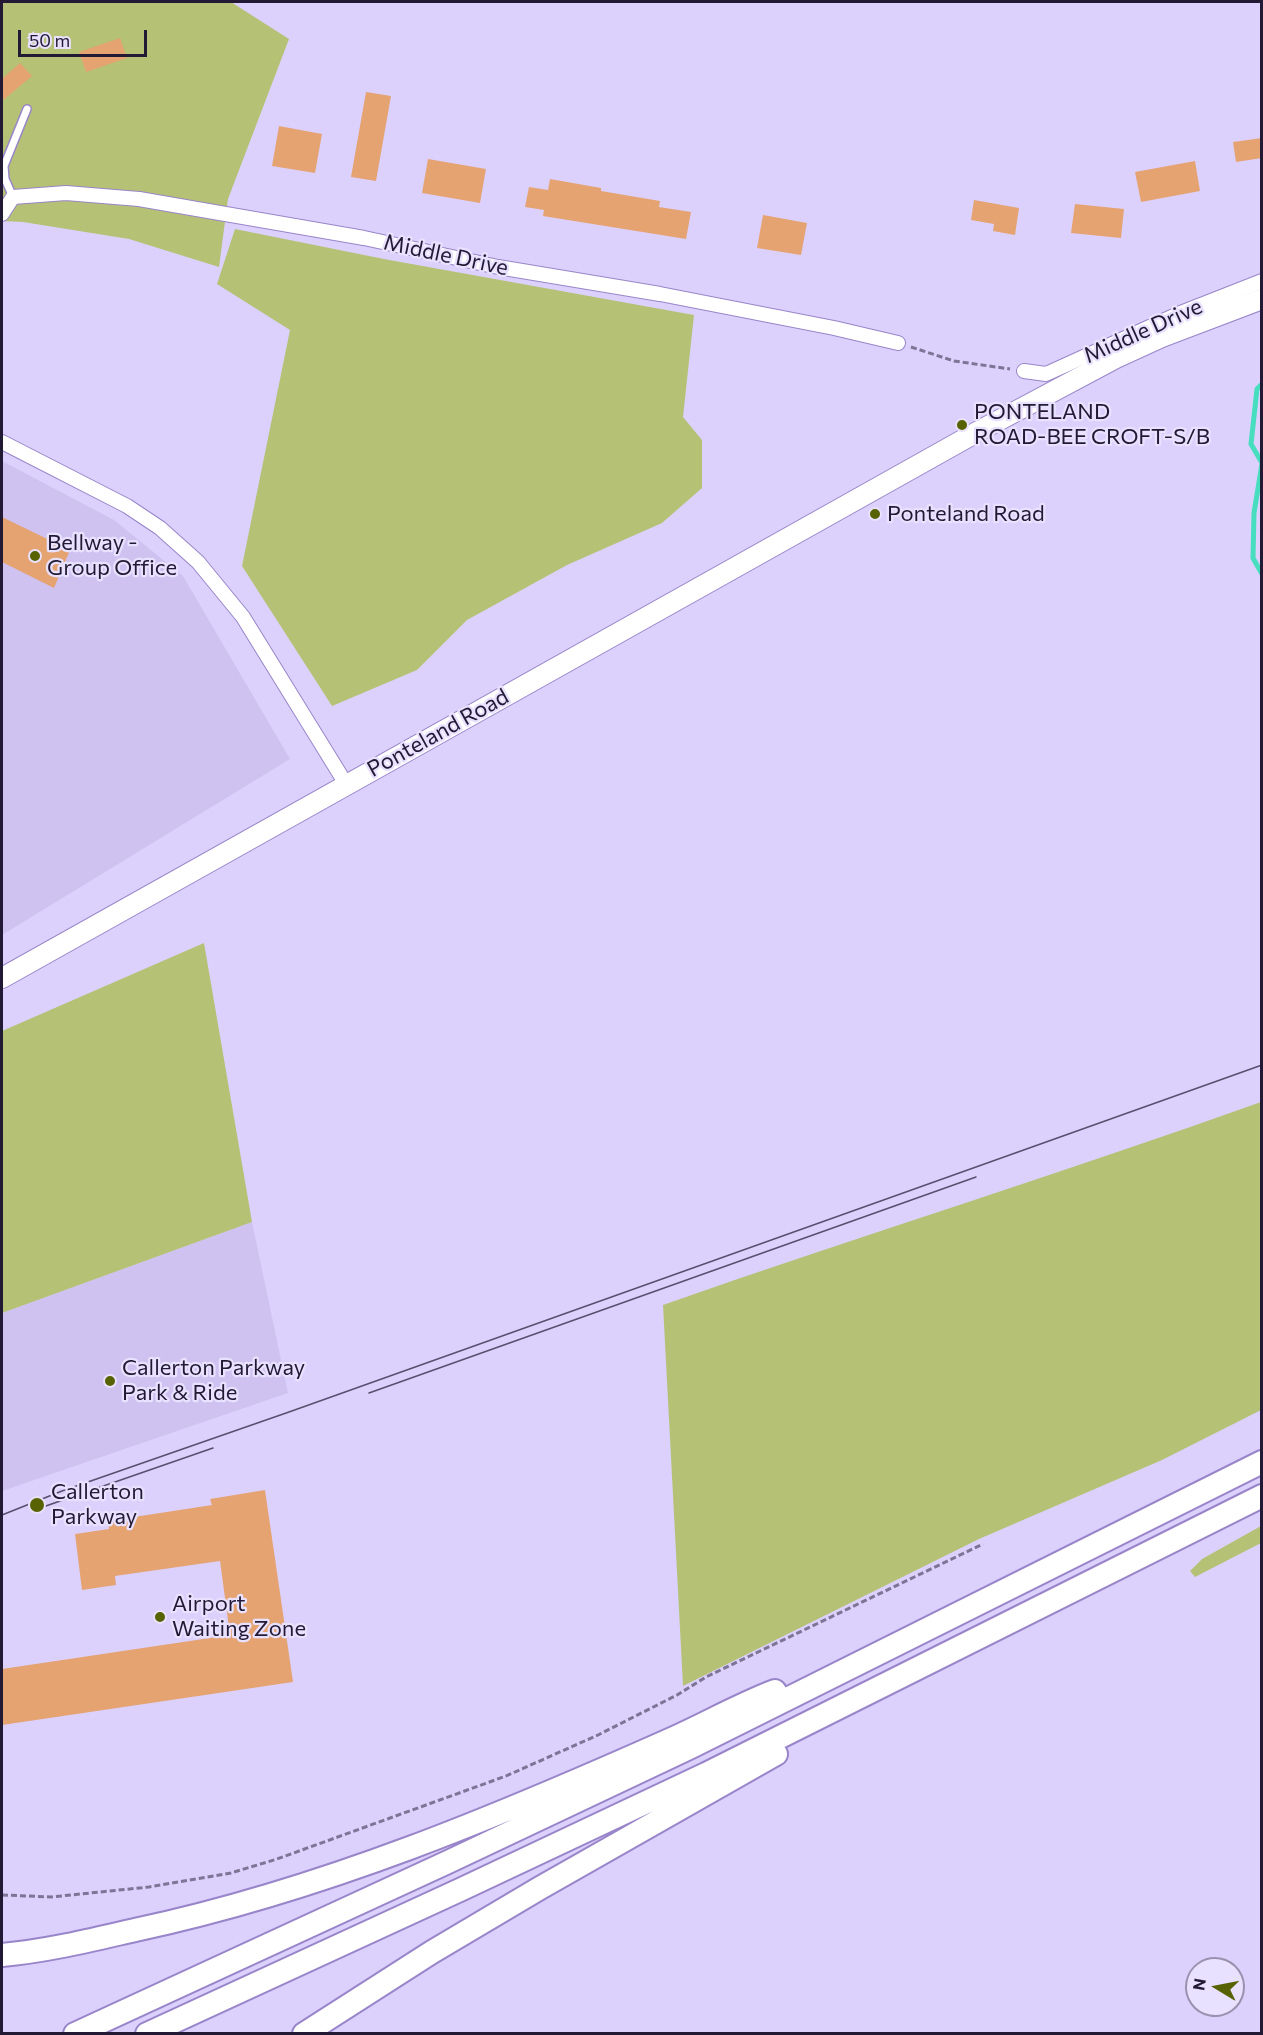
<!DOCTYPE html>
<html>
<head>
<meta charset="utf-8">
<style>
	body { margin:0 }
	#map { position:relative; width:1263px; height:2035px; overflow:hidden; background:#dcd1fd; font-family:Commissioner,sans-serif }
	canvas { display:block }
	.frame { position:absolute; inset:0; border:3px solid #221a34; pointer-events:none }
	.north { position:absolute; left:1185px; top:1957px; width:60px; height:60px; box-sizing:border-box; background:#e8e1ff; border:2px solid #9991ae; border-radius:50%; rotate:280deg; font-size:16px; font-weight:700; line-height:24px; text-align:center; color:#221a34 }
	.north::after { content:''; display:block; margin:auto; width:21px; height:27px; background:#586201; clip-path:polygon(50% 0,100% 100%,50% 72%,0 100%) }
	.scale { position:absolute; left:18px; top:30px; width:129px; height:27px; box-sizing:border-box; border:3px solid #221a34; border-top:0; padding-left:8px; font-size:18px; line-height:21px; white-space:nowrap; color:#221a34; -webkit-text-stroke:4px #e8e1ff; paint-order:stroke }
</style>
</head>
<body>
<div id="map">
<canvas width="1263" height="2035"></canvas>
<div class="frame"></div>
<div class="north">N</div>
<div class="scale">50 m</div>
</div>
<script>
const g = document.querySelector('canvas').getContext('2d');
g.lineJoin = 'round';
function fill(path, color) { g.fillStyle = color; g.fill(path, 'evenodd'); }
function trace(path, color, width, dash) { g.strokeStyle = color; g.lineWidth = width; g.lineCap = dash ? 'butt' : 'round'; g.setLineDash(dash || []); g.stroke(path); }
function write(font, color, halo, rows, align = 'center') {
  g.font = font + ' Commissioner,sans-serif'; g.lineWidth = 4.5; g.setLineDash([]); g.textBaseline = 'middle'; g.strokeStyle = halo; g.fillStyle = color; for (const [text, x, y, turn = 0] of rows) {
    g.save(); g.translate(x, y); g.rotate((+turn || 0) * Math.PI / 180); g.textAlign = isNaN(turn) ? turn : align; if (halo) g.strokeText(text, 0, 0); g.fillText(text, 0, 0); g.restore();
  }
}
fill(new Path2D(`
	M2,461L114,520L183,576L290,759L2,935Z
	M252,1222L288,1393L2,1491V1313Z`), '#cfc2f1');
fill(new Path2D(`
	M2,2H231L289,39L228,199L219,267L129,239L23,222L2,221Z
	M235,229L384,259L694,315L683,417L702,440V488L662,523L567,565L467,620L417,670L332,706L242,566L290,330L217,284Z
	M204,943L252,1222L2,1313V1031Z
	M1261,1102V1410L1162,1460L979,1539L683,1686L663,1305C862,1235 1063,1173 1261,1102Z
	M1261,1526V1543L1195,1577L1190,1571L1202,1559Z`), '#b5c275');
trace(new Path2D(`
	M1262,384L1257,389L1251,444L1262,463
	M1262,464L1254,513L1253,558L1262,574`), '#47ddbf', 5);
fill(new Path2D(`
	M120,38L127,58L86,72L79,52Z
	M20,63L32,76L2,101V79Z
	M366,92L391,96L376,181L351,177Z
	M279,126L322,134L315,173L272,166Z
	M1262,138V158L1236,162L1233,142Z
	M428,159L486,169L480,203L422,193Z
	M1195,161L1200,191L1141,202L1135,172Z
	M550,179L601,188V191L660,201L659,207L691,212L686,239L543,216L544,210L525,207L529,187L548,190Z
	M974,200L1019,208L1015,235L993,231L994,224L971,220Z
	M1075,204L1124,209L1121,238L1071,233Z
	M763,215L807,223L801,255L757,248Z
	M2,517L70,550L54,588L2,562Z
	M265,1490L293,1682L2,1725V1669L230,1635L220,1561L115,1576L116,1585L82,1590L75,1534L109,1529L108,1521L212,1505L210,1499Z`), '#e5a372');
const service = new Path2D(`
	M13,197L5,179L4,166L27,109`);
const minor = new Path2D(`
	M2,214L13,197L66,193L139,199L364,238L498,267L660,294L834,328L898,343
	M1024,371L1046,374L1178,314L1262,281
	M2,442L127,506L160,528L198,562L243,617L346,784`);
const secondary = new Path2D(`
	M2,978L977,432L1116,358L1162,337L1262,299`);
const trunk = new Path2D(`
	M2,1955C47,1951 91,1940 135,1930C323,1890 501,1815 676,1737C709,1722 741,1704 775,1691
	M75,2034L448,1862L691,1747L1262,1462
	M147,2034L462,1889L706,1774L1262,1496
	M304,2034L432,1952L540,1888L776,1754`);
trace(service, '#9985c9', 10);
trace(minor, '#9985c9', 16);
trace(secondary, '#9985c9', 22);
trace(trunk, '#9985c9', 26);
trace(new Path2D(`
	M911,347L954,361L1010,369
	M2,1895L51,1897L149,1887L231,1873L277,1859L506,1776L598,1735L677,1695L706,1677L983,1544`), '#7d7496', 3, [6, 3]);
trace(service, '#fff', 7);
trace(minor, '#fff', 14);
trace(secondary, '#fff', 20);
trace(trunk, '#fff', 22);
trace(new Path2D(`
	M369,1393L976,1177
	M40,1508L213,1448
	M2,1515L62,1491L289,1412L1262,1065`), '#574f6e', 1.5);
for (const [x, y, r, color] of [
	[962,425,6,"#586201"],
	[875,514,6,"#586201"],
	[35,556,6,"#586201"],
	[110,1381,6,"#586201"],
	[37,1505,8,"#586201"],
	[160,1617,6,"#586201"]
]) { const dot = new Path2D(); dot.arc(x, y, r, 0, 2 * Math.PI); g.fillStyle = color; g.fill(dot); trace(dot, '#e8e1ff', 2); }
write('22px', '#221a34', '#e8e1ff', [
	["Middle Drive",446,255,12],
	["Middle Drive",1143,331,-24],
	["Ponteland Road",438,733,-29]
]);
write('22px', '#221a34', '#e8e1ff', [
	["PONTELAND",974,412],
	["ROAD-BEE CROFT-S/B",974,437],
	["Ponteland Road",887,514],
	["Bellway -",47,543],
	["Group Office",47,568],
	["Callerton Parkway",122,1368],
	["Park & Ride",122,1393],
	["Callerton",51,1492],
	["Parkway",51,1517],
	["Airport",172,1604],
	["Waiting Zone",172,1629]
], 'left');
</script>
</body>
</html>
